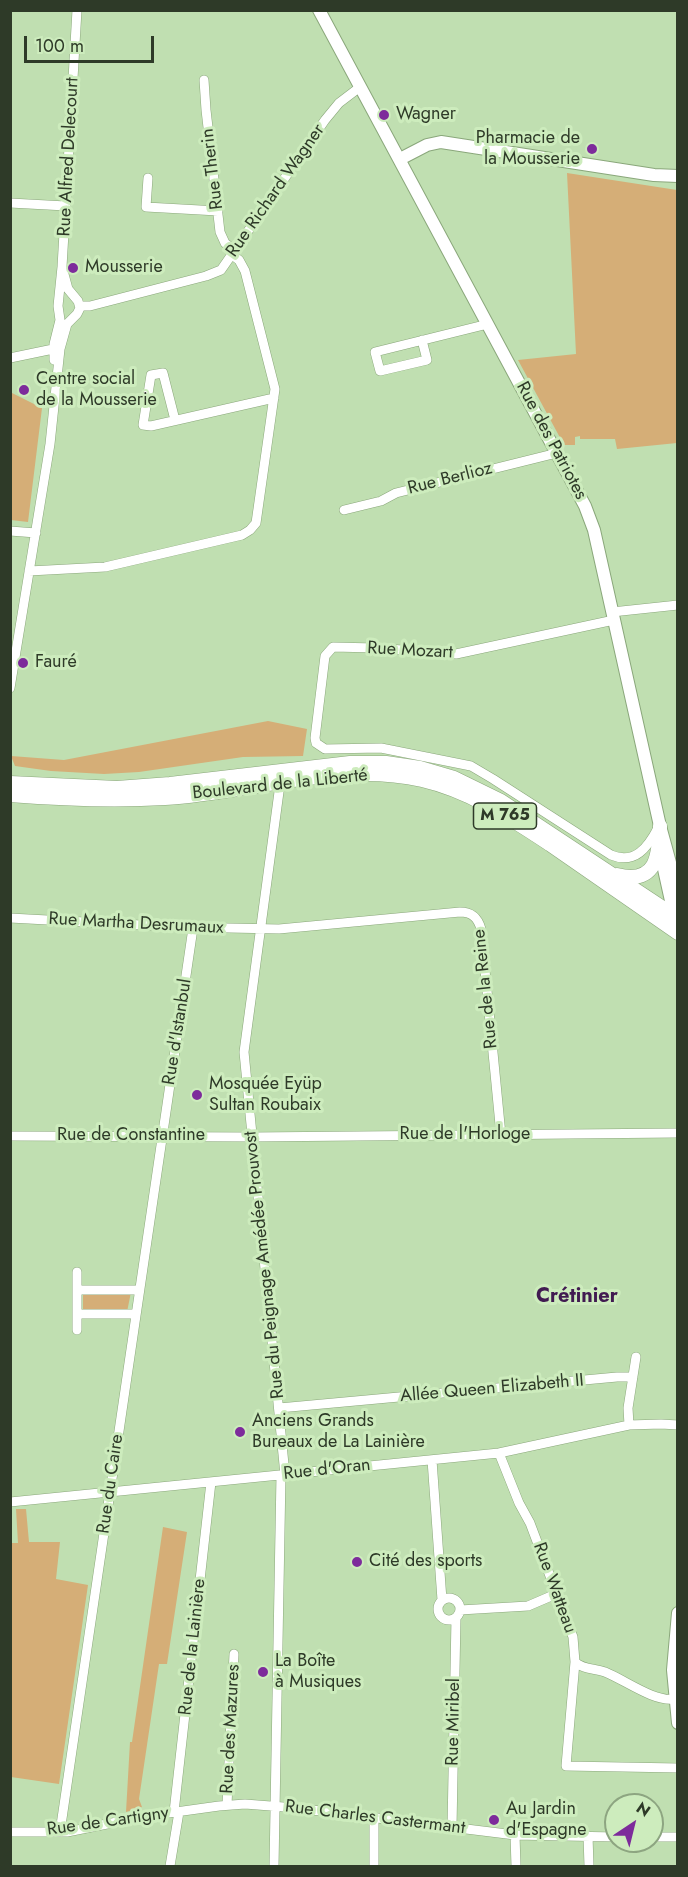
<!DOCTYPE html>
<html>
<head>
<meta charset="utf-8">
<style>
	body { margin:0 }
	#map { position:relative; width:688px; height:1877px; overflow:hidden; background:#c0dfb1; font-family:Jost,sans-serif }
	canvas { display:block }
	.frame { position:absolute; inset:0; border:12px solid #2e3a28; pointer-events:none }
	.north { position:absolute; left:604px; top:1793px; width:60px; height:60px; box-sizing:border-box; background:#cdecbd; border:2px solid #8da581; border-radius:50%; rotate:35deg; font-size:16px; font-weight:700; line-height:24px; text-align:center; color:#2e3a28 }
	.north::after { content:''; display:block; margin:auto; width:21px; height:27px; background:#7d2b9b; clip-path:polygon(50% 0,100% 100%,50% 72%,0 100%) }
	.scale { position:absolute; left:24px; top:36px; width:130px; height:27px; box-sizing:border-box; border:3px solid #2e3a28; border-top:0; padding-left:8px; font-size:18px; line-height:21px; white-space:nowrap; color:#2e3a28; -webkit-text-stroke:4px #cdecbd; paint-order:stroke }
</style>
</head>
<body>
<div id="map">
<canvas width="688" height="1877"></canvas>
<div class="frame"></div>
<div class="north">N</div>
<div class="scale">100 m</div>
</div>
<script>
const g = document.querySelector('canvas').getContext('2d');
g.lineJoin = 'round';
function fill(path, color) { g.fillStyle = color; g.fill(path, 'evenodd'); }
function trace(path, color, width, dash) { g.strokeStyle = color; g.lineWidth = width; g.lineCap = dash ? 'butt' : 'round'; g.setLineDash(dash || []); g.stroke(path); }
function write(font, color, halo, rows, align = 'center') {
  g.font = font + ' Jost,sans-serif'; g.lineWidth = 6; g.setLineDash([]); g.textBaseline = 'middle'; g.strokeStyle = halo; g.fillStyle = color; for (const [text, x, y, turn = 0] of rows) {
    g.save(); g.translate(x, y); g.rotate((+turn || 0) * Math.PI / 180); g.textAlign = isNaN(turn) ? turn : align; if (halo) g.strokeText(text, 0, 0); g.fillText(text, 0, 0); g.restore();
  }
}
fill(new Path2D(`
	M567,173L677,190V443L617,449L615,439H580V436L575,437V445H564L518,360L576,354Z
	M10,392L42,408L28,522L11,520Z
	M268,721L307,729L303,756L243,757L139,772L104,774L51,771L15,766L11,756L64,760Z
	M131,1292L127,1312H83V1293Z
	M16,1509H26L29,1542H60L56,1579L88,1585L59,1784L11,1777L10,1543H18Z
	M163,1527L187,1532L167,1664H159L139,1799L142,1807L126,1812L130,1742H132Z`), '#d5ae77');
const street = new Path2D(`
	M204,80L206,110L220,232L225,243L235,251
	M148,178L146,207L218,211
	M10,203L66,206
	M80,306H90L206,276L221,270L325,120L339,103L360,87
	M422,340L427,360L380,371L375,352L488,324
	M10,358L58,348
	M54,360V344L60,320L58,306L62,267L77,10
	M175,420L163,373L151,375L143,425L151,426L274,398
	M344,510L381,501L396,493L557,453
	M10,531L36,533
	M29,571L105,567L242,535L250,530L256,523L275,389L245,271L239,260L232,255
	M612,612L678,605
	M614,620L456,654L375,648L333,647L325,656L315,738L316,743L325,749L381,748L471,766L493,779L611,855C635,865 648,847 658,828
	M10,688L50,444L60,349L67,324L77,314L80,308L78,301L68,289L62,267
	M281,777L244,1052L285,1475
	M10,918L178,927L279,929L460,912C472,912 478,918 481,929L501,1135
	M10,1136L252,1137L678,1133
	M77,1290V1272
	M136,1314H77V1290H139
	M77,1330V1314
	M279,1408L617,1377H633
	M629,1425L628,1408L636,1357
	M499,1453L519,1503L530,1523L573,1637L575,1662L566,1766L678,1768
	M432,1460L442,1600
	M10,1502L499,1453L629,1425L661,1424L678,1425
	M438 1609a11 11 0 1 1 22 0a11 11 0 1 1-22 0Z
	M460,1610L528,1606L556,1594
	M575,1662C584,1670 594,1668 605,1672C625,1680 654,1702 674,1699
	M227,1805L234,1654
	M174,1812L211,1482
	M452,1827L456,1618
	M10,1832H67L147,1816L219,1806L245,1804L296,1808L515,1835L616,1837
	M60,1832L193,928
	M515,1835L516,1866
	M588,1836L589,1866
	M652,1837H678
	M170,1866L179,1812
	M274,1866L281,1475
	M374,1866V1818`);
const secondary = new Path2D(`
	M319,10L585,506L594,530L660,826L678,892
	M400,159L427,145L441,142L654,175L678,176
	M662,860L675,919
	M678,1613L673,1670L678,1723`);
const primary = new Path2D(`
	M10,783L117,788L170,784L350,763H386L420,768L454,778L501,801L678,918
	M10,795C62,799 114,801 165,798C249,793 338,761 422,780C470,791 510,818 551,845C593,874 635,903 678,933
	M617,875C657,885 659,855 660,826`);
trace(street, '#8aa77b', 10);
trace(secondary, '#8aa77b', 14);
trace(primary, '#8aa77b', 15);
trace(street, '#fff', 9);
trace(secondary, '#fff', 12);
trace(primary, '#fff', 14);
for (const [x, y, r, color] of [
	[384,115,6,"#7d2b9b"],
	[592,149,6,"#7d2b9b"],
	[73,268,6,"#7d2b9b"],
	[24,390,6,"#7d2b9b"],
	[23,663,6,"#7d2b9b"],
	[197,1095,6,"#7d2b9b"],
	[240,1432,6,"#7d2b9b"],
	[357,1562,6,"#7d2b9b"],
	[263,1672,6,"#7d2b9b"],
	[494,1820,6,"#7d2b9b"]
]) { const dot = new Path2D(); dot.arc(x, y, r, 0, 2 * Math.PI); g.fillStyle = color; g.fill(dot); trace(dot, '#cdecbd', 2); }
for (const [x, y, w] of [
	[505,816,63]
]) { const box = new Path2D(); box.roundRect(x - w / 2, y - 13, w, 26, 4.5); g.fillStyle = '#cdecbd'; g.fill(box); trace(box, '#2e3a28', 1.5); }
write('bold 16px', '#2e3a28', null, [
	["M 765",505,816]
]);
write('18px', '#2e3a28', '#cdecbd', [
	["Wagner",396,115],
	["Pharmacie de",580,139,"right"],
	["la Mousserie",580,160,"right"],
	["Mousserie",85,268],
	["Centre social",36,380],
	["de la Mousserie",36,401],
	["Fauré",35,663],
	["Mosquée Eyüp",209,1085],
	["Sultan Roubaix",209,1106],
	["Anciens Grands",252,1422],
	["Bureaux de La Lainière",252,1443],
	["Cité des sports",369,1562],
	["La Boîte",275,1662],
	["à Musiques",275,1683],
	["Au Jardin",506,1810],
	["d'Espagne",506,1831]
], 'left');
write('18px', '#2e3a28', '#cdecbd', [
	["Rue Alfred Delecourt",69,157,-87],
	["Rue Therin",213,169,-97],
	["Rue Richard Wagner",276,191,-55],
	["Rue des Patriotes",551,441,62],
	["Rue Berlioz",450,479,-14],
	["Rue Mozart",410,651,3],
	["Boulevard de la Liberté",280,785,-6],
	["Rue Martha Desrumaux",136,924,3],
	["Rue de la Reine",486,989,-96],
	["Rue d'Istanbul",178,1032,-81],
	["Rue de l'Horloge",465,1135],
	["Rue de Constantine",131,1136],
	["Rue du Peignage Amédée Prouvost",265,1265,-96],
	["Allée Queen Elizabeth II",492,1389,-5],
	["Rue d'Oran",327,1470,-6],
	["Rue du Caire",111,1484,-82],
	["Rue Watteau",554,1588,70],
	["Rue de la Lainière",193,1647,-84],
	["Rue Miribel",454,1722,-89],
	["Rue des Mazures",231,1729,-87],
	["Rue Charles Castermant",375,1818,7],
	["Rue de Cartigny",108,1822,-8]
]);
write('bold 20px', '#411b51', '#cdecbd', [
	["Crétinier",577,1297]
]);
</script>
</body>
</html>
